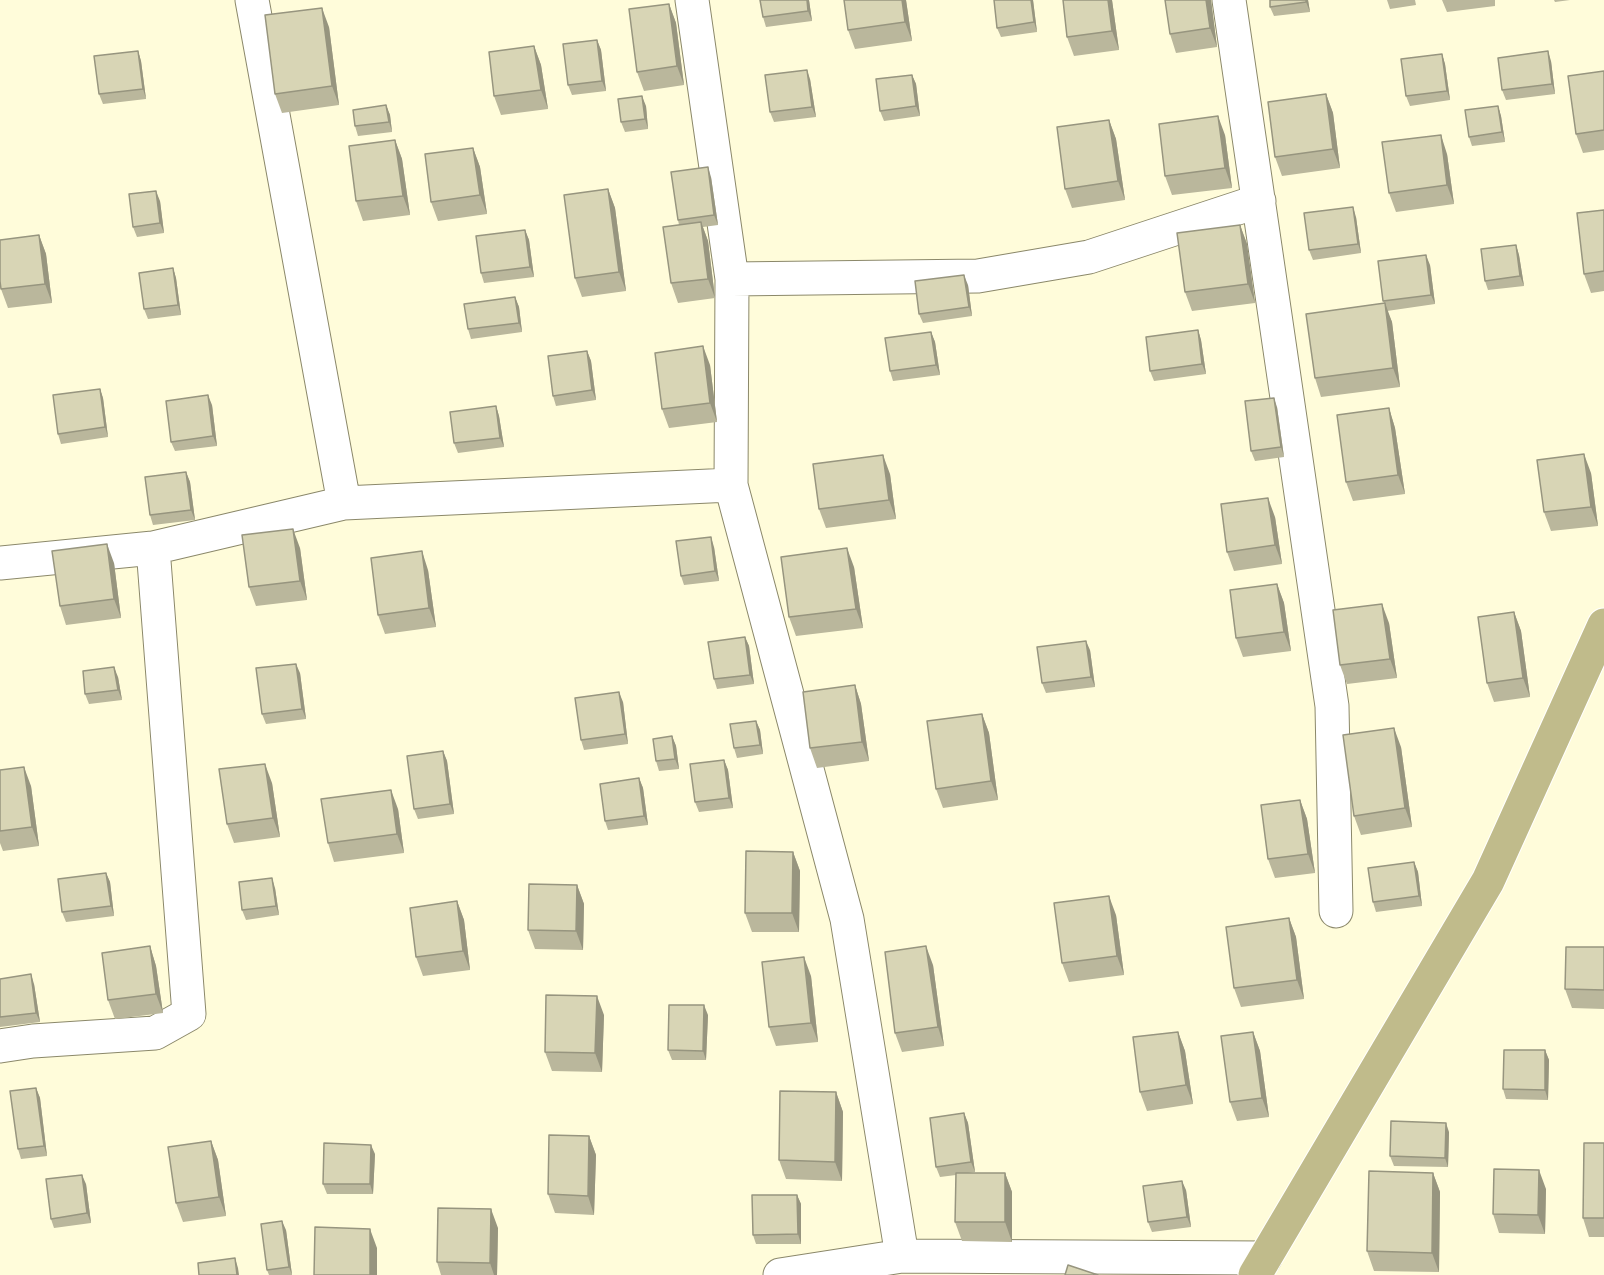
<!DOCTYPE html>
<html>
<head>
<meta charset="utf-8">
<style>
	body { margin:0 }
	canvas { display:block; background:#fffcda }
</style>
</head>
<body>
<canvas width="1604" height="1275"></canvas>
<script>
const g = document.querySelector('canvas').getContext('2d');
g.lineJoin = 'round';
function trace(path, color, width, dash) { g.strokeStyle = color; g.lineWidth = width; g.lineCap = dash ? 'butt' : 'round'; g.setLineDash(dash || []); g.stroke(path); }
function fill(path, color) { g.fillStyle = color; g.fill(path, 'evenodd'); }
const minor = new Path2D(`
	M252,0L344,503
	M692,0L732,279L731,485L847,919L902,1256
	M1229,0L1332,706L1336,911
	M732,279L978,276L1089,257L1259,201
	M0,563L153,548L344,503L731,485
	M0,1046L33,1041L155,1033L189,1014L153,548
	M780,1275L902,1256L1265,1258`);
const major = new Path2D(`
	M1255,1275L1488,881L1604,625`);
trace(minor, '#8b886a', 35);
trace(major, '#fff', 35);
trace(minor, '#fff', 33);
trace(major, '#c0bb8b', 33);
fill(new Path2D(`
	M760,0H809L812,21L766,27L763,17Z
	M906,0L912,41L855,49L848,30Z
	M994,0H1033L1037,32L1001,37L997,28Z
	M1063,0H1112L1119,50L1074,56L1067,37Z
	M1165,0H1211L1217,47L1176,53L1170,34Z
	M1270,0H1308L1310,12L1274,16L1270,7Z
	M1387,0H1415L1416,5L1390,9Z
	M1442,0H1495V6L1447,12Z
	M1554,0H1570L1555,2Z
	M669,4L676,23L684,85L644,91L637,72Z
	M329,27L339,105L282,113L275,94Z
	M597,40L601,50L606,91L572,95L568,85Z
	M534,46L541,65L548,109L501,115L494,96Z
	M138,51L141,61L146,99L103,104L99,94Z
	M1442,54L1445,64L1450,100L1410,106L1406,96Z
	M1551,61L1555,94L1506,100L1502,90Z
	M1604,71V150L1583,153L1576,134Z
	M912,75L916,84L920,116L884,121L880,111Z
	M810,79L816,117L774,122L770,112Z
	M1326,94L1333,113L1340,168L1282,176L1275,157Z
	M386,105L390,115L392,132L358,136L355,126Z
	M646,106L648,129L625,132L621,122Z
	M1498,106L1501,116L1505,142L1472,146L1469,137Z
	M1109,120L1116,139L1125,200L1072,208L1065,189Z
	M1225,135L1232,188L1172,195L1165,176Z
	M395,140L402,159L410,215L363,221L356,201Z
	M473,148L480,167L487,214L438,221L431,202Z
	M1447,154L1454,204L1396,212L1389,193Z
	M711,177L718,225L703,227L708,241L715,298L678,303L671,283L679,225L678,220Z
	M608,189L615,208L626,291L582,297L575,278Z
	M160,201L164,233L137,237L133,227Z
	M1604,210V291L1591,293L1584,274Z
	M1356,217L1361,253L1313,260L1309,250Z
	M1240,225L1247,244L1255,303L1192,311L1185,292Z
	M525,230L529,240L534,277L484,283L481,273Z
	M39,235L46,254L52,303L8,308L1,289Z
	M1516,245L1519,255L1524,286L1488,290L1485,281Z
	M1430,265L1435,304L1387,311L1392,322L1400,387L1321,397L1315,378L1384,303L1383,301Z
	M173,268L176,278L181,315L148,319L144,309Z
	M968,285L972,316L923,323L919,314Z
	M515,297L519,307L522,332L471,339L468,329Z
	M1198,330L1201,340L1206,374L1154,381L1150,371Z
	M931,332L935,342L940,375L893,381L890,371Z
	M587,351L591,361L596,400L556,406L553,396Z
	M710,365L717,422L669,428L662,409Z
	M100,389L103,398L108,437L61,444L58,434Z
	M212,405L217,446L175,451L171,442Z
	M496,406L499,416L504,447L458,453L454,443Z
	M1277,407L1284,457L1255,461L1251,451Z
	M1389,408L1395,428L1405,494L1353,501L1346,482Z
	M186,472L190,482L195,520L153,525L150,515Z
	M1591,473L1598,526L1551,531L1544,512Z
	M890,474L896,519L826,528L819,509Z
	M1275,517L1282,564L1234,571L1227,552Z
	M714,547L719,581L684,585L681,576Z
	M300,548L307,600L256,606L249,587Z
	M114,563L121,618L66,625L60,606Z
	M854,567L863,628L796,636L789,617Z
	M428,570L436,627L385,634L378,615Z
	M1277,584L1284,603L1291,651L1243,657L1236,638Z
	M1514,612L1521,631L1530,697L1494,702L1487,683Z
	M1389,623L1397,678L1347,684L1340,665Z
	M745,637L749,646L754,684L717,689L714,679Z
	M1090,650L1095,687L1046,693L1042,683Z
	M300,673L306,719L266,724L262,714Z
	M118,677L122,700L89,704L85,694Z
	M855,685L861,704L869,761L817,768L810,748Z
	M623,702L628,744L584,750L581,740Z
	M982,714L989,733L998,800L943,808L936,789Z
	M756,721L760,730L763,754L737,758L734,748Z
	M672,736L676,746L679,769L659,771L656,761Z
	M1401,747L1412,827L1361,835L1354,816Z
	M443,751L447,761L454,814L418,819L414,809Z
	M724,760L728,770L733,808L699,812L695,802Z
	M0,770L31,786L39,846L3,851L0,843Z
	M639,778L643,788L648,825L608,830L605,821Z
	M272,783L280,837L234,843L227,824Z
	M1300,800L1307,819L1315,873L1275,878L1268,859Z
	M398,809L404,853L334,862L328,843Z
	M793,852L800,871L799,932H752L745,913Z
	M1414,862L1418,872L1422,906L1376,912L1373,902Z
	M106,873L110,882L114,916L66,922L62,912Z
	M577,885L584,904L583,950L535,949L528,930Z
	M275,888L279,915L246,920L242,910Z
	M457,901L464,920L470,970L423,976L416,957Z
	M1116,915L1124,975L1069,982L1062,963Z
	M1289,918L1296,937L1304,999L1241,1007L1234,988Z
	M150,946L156,966L163,1013L115,1019L108,1000Z
	M1604,947V1009L1572,1008L1565,989Z
	M933,965L944,1046L902,1052L895,1033Z
	M811,976L818,1042L776,1046L769,1027Z
	M0,979L34,984L40,1022L0,1027Z
	M604,1015L602,1072L552,1071L545,1052Z
	M708,1015L706,1060H672L668,1050Z
	M1178,1032L1185,1051L1193,1104L1147,1111L1140,1092Z
	M1253,1032L1260,1051L1269,1117L1237,1121L1230,1102Z
	M1545,1050L1549,1060L1548,1100L1506,1099L1503,1089Z
	M36,1088L40,1098L47,1156L21,1159L18,1149Z
	M836,1092L843,1112L842,1181L786,1179L779,1160Z
	M964,1113L968,1123L975,1172L968,1173H1005L1012,1192V1242L962,1241L955,1222L956,1175L940,1177L936,1167Z
	M1449,1132L1448,1167L1394,1166L1390,1156Z
	M589,1136L596,1155L594,1215L555,1213L548,1194Z
	M211,1141L218,1160L226,1216L183,1222L176,1203Z
	M1604,1143V1237H1589L1583,1218Z
	M375,1154L373,1194H327L323,1184Z
	M1433,1173L1440,1192L1439,1272L1374,1271L1367,1251Z
	M86,1184L91,1223L54,1228L51,1219Z
	M1546,1189L1545,1234L1499,1233L1493,1214Z
	M1186,1190L1191,1227L1152,1232L1148,1222Z
	M797,1195L801,1204V1244H756L753,1235Z
	M498,1228L497,1275H441L437,1262Z
	M286,1230L292,1275H269L267,1270Z`), '#bab79c');
fill(new Path2D(`
	M807,0H809L812,21L808,11Z
	M902,0H906L912,41L905,22Z
	M1031,0H1033L1037,32L1034,22Z
	M1108,0H1112L1119,50L1112,31Z
	M1206,0H1211L1217,47L1210,28Z
	M1306,0H1308L1310,12L1306,2Z
	M669,4L676,23L684,85L677,66Z
	M322,8L329,27L339,105L332,86Z
	M597,40L601,50L606,91L602,81Z
	M534,46L541,65L548,109L541,90Z
	M138,51L141,61L146,99L143,89Z
	M1548,51L1551,61L1555,94L1552,84Z
	M1442,54L1445,64L1450,100L1447,91Z
	M807,70L810,79L816,117L812,107Z
	M912,75L916,84L920,116L916,106Z
	M1326,94L1333,113L1340,168L1333,149Z
	M642,96L646,106L648,129L645,119Z
	M386,105L390,115L392,132L389,122Z
	M1498,106L1501,116L1505,142L1502,132Z
	M1218,116L1225,135L1232,188L1225,168Z
	M1109,120L1116,139L1125,200L1118,181Z
	M1441,135L1447,154L1454,204L1447,185Z
	M395,140L402,159L410,215L403,196Z
	M473,148L480,167L487,214L480,195Z
	M708,167L711,177L718,225L714,215Z
	M608,189L615,208L626,291L619,272Z
	M156,191L160,201L164,233L160,223Z
	M1353,207L1356,217L1361,253L1358,244Z
	M701,222L708,241L715,298L708,279Z
	M1240,225L1247,244L1255,303L1248,284Z
	M525,230L529,240L534,277L530,267Z
	M39,235L46,254L52,303L45,284Z
	M1516,245L1519,255L1524,286L1520,276Z
	M1426,255L1430,265L1435,304L1431,295Z
	M173,268L176,278L181,315L178,305Z
	M964,275L968,285L972,316L969,307Z
	M515,297L519,307L522,332L519,323Z
	M1385,303L1392,322L1400,387L1393,368Z
	M1198,330L1201,340L1206,374L1202,364Z
	M931,332L935,342L940,375L936,365Z
	M703,346L710,365L717,422L710,403Z
	M587,351L591,361L596,400L592,390Z
	M100,389L103,398L108,437L105,427Z
	M208,395L212,405L217,446L213,436Z
	M1274,398L1277,407L1284,457L1281,447Z
	M496,406L499,416L504,447L500,438Z
	M1389,408L1395,428L1405,494L1398,475Z
	M1584,454L1591,473L1598,526L1591,507Z
	M883,455L890,474L896,519L889,500Z
	M186,472L190,482L195,520L191,510Z
	M1268,498L1275,517L1282,564L1275,545Z
	M293,529L300,548L307,600L300,581Z
	M711,537L714,547L719,581L715,571Z
	M107,544L114,563L121,618L114,599Z
	M847,548L854,567L863,628L856,609Z
	M422,551L428,570L436,627L429,608Z
	M1277,584L1284,603L1291,651L1284,632Z
	M1382,604L1389,623L1397,678L1390,659Z
	M1514,612L1521,631L1530,697L1523,678Z
	M745,637L749,646L754,684L750,675Z
	M1086,641L1090,650L1095,687L1091,677Z
	M296,664L300,673L306,719L302,709Z
	M114,667L118,677L122,700L118,690Z
	M855,685L861,704L869,761L862,742Z
	M619,692L623,702L628,744L625,734Z
	M982,714L989,733L998,800L991,781Z
	M756,721L760,730L763,754L760,745Z
	M1394,728L1401,747L1412,827L1405,808Z
	M672,736L676,746L679,769L675,759Z
	M443,751L447,761L454,814L450,804Z
	M724,760L728,770L733,808L729,798Z
	M265,764L272,783L280,837L273,818Z
	M24,767L31,786L39,846L32,827Z
	M639,778L643,788L648,825L644,816Z
	M391,790L398,809L404,853L397,834Z
	M1300,800L1307,819L1315,873L1308,854Z
	M793,852L800,871L799,932L792,913Z
	M1414,862L1418,872L1422,906L1419,896Z
	M106,873L110,882L114,916L111,906Z
	M272,878L275,888L279,915L276,906Z
	M577,885L584,904L583,950L576,931Z
	M1109,896L1116,915L1124,975L1117,956Z
	M457,901L464,920L470,970L463,951Z
	M1289,918L1296,937L1304,999L1297,980Z
	M150,946L156,966L163,1013L156,994Z
	M926,946L933,965L944,1046L938,1027Z
	M804,957L811,976L818,1042L811,1023Z
	M31,974L34,984L40,1022L36,1013Z
	M597,996L604,1015L602,1072L595,1053Z
	M704,1005L708,1015L706,1060L703,1051Z
	M1178,1032L1185,1051L1193,1104L1186,1085Z
	M1253,1032L1260,1051L1269,1117L1262,1098Z
	M1545,1050L1549,1060L1548,1100L1545,1090Z
	M36,1088L40,1098L47,1156L44,1146Z
	M836,1092L843,1112L842,1181L835,1162Z
	M964,1113L968,1123L975,1172L971,1162Z
	M1446,1123L1449,1132L1448,1167L1445,1158Z
	M589,1136L596,1155L594,1215L588,1196Z
	M211,1141L218,1160L226,1216L219,1197Z
	M371,1145L375,1154L373,1194L370,1184Z
	M1539,1170L1546,1189L1545,1234L1538,1215Z
	M1005,1173L1012,1192V1242L1005,1222Z
	M1433,1173L1440,1192L1439,1272L1432,1253Z
	M82,1175L86,1184L91,1223L87,1213Z
	M1182,1181L1186,1190L1191,1227L1187,1217Z
	M797,1195L801,1204V1244L798,1234Z
	M491,1209L498,1228L497,1275H494L490,1263Z
	M282,1221L286,1230L292,1275L289,1267Z
	M370,1229L377,1248V1275H370Z
	M235,1258L238,1268L239,1275H237Z`), '#97957f');
const building = new Path2D(`
	M760,0H807L808,11L763,17Z
	M844,0H902L905,22L848,30Z
	M994,0H1031L1034,22L997,28Z
	M1063,0H1108L1112,31L1067,37Z
	M1165,0H1206L1210,28L1170,34Z
	M1270,0H1306V2L1270,7Z
	M669,4L677,66L637,72L629,9Z
	M322,8L332,86L275,94L265,15Z
	M597,40L602,81L568,85L563,44Z
	M534,46L541,90L494,96L489,52Z
	M138,51L143,89L99,94L94,56Z
	M1548,51L1552,84L1502,90L1498,58Z
	M1442,54L1447,91L1406,96L1401,59Z
	M807,70L812,107L770,112L765,75Z
	M1604,71V130L1576,134L1568,76Z
	M912,75L916,106L880,111L876,79Z
	M1326,94L1333,149L1275,157L1268,102Z
	M642,96L645,119L621,122L618,99Z
	M386,105L389,122L355,126L353,110Z
	M1498,106L1502,132L1469,137L1465,110Z
	M1218,116L1225,168L1165,176L1159,124Z
	M1109,120L1118,181L1065,189L1057,127Z
	M1441,135L1447,185L1389,193L1382,142Z
	M395,140L403,196L356,201L349,146Z
	M473,148L480,195L431,202L425,154Z
	M708,167L714,215L678,220L671,172Z
	M608,189L619,272L575,278L564,195Z
	M156,191L160,223L133,227L129,194Z
	M1353,207L1358,244L1309,250L1304,213Z
	M1604,210V271L1584,274L1577,213Z
	M701,222L708,279L671,283L663,227Z
	M1240,225L1248,284L1185,292L1177,233Z
	M525,230L530,267L481,273L476,236Z
	M39,235L45,284L1,289L0,281V240Z
	M1516,245L1520,276L1485,281L1481,249Z
	M1426,255L1431,295L1383,301L1378,261Z
	M173,268L178,305L144,309L139,273Z
	M964,275L969,307L919,314L915,281Z
	M515,297L519,323L468,329L464,304Z
	M1385,303L1393,368L1315,378L1306,314Z
	M1198,330L1202,364L1150,371L1146,337Z
	M931,332L936,365L890,371L885,338Z
	M703,346L710,403L662,409L655,353Z
	M587,351L592,390L553,396L548,356Z
	M100,389L105,427L58,434L53,395Z
	M208,395L213,436L171,442L166,401Z
	M1274,398L1281,447L1251,451L1245,401Z
	M496,406L500,438L454,443L450,412Z
	M1389,408L1398,475L1346,482L1337,415Z
	M1584,454L1591,507L1544,512L1537,460Z
	M883,455L889,500L819,509L813,464Z
	M186,472L191,510L150,515L145,477Z
	M1268,498L1275,545L1227,552L1221,504Z
	M293,529L300,581L249,587L242,535Z
	M711,537L715,571L681,576L676,541Z
	M107,544L114,599L60,606L52,551Z
	M847,548L856,609L789,617L781,557Z
	M422,551L429,608L378,615L371,558Z
	M1277,584L1284,632L1236,638L1230,590Z
	M1382,604L1390,659L1340,665L1333,610Z
	M1514,612L1523,678L1487,683L1478,617Z
	M745,637L750,675L714,679L708,642Z
	M1086,641L1091,677L1042,683L1037,647Z
	M296,664L302,709L262,714L256,668Z
	M114,667L118,690L85,694L83,671Z
	M855,685L862,742L810,748L803,692Z
	M619,692L625,734L581,740L575,698Z
	M982,714L991,781L936,789L927,721Z
	M756,721L760,745L734,748L730,724Z
	M1394,728L1405,808L1354,816L1343,735Z
	M672,736L675,759L656,761L653,739Z
	M443,751L450,804L414,809L407,756Z
	M724,760L729,798L695,802L690,764Z
	M265,764L273,818L227,824L219,769Z
	M24,767L32,827L0,831V770Z
	M639,778L644,816L605,821L600,784Z
	M391,790L397,834L328,843L321,799Z
	M1300,800L1308,854L1268,859L1261,805Z
	M746,851L793,852L792,913H745Z
	M1414,862L1419,896L1373,902L1368,868Z
	M106,873L111,906L62,912L58,879Z
	M272,878L276,906L242,910L239,882Z
	M529,884L577,885L576,931L528,930Z
	M1109,896L1117,956L1062,963L1054,903Z
	M457,901L463,951L416,957L410,908Z
	M1289,918L1297,980L1234,988L1226,927Z
	M150,946L156,994L108,1000L102,953Z
	M926,946L938,1027L895,1033L885,952Z
	M1566,947H1604V990L1565,989Z
	M804,957L811,1023L769,1027L762,962Z
	M31,974L36,1013L0,1017V979Z
	M546,995L597,996L595,1053L545,1052Z
	M669,1005H704L703,1051L668,1050Z
	M1178,1032L1186,1085L1140,1092L1133,1037Z
	M1253,1032L1262,1098L1230,1102L1221,1036Z
	M1504,1050H1545V1090L1503,1089Z
	M36,1088L44,1146L18,1149L10,1091Z
	M780,1091L836,1092L835,1162L779,1160Z
	M964,1113L971,1162L936,1167L930,1118Z
	M1391,1121L1446,1123L1445,1158L1390,1156Z
	M549,1135L589,1136L588,1196L548,1194Z
	M211,1141L219,1197L176,1203L168,1147Z
	M324,1143L371,1145L370,1184H323Z
	M1584,1143H1604V1218H1583Z
	M1494,1169L1539,1170L1538,1215L1493,1214Z
	M1369,1171L1433,1173L1432,1253L1367,1251Z
	M956,1173H1005V1222H955Z
	M82,1175L87,1213L51,1219L46,1179Z
	M1182,1181L1187,1217L1148,1222L1143,1186Z
	M752,1195H797L798,1234L753,1235Z
	M438,1208L491,1209L490,1263L437,1262Z
	M282,1221L289,1267L267,1270L261,1224Z
	M315,1227L370,1229V1275H314Z
	M235,1258L237,1275H199L198,1263Z
	M1068,1265L1098,1275H1065Z`);
fill(building, '#d8d5b5');
trace(building, '#97957f', 1.5);
</script>
</body>
</html>
